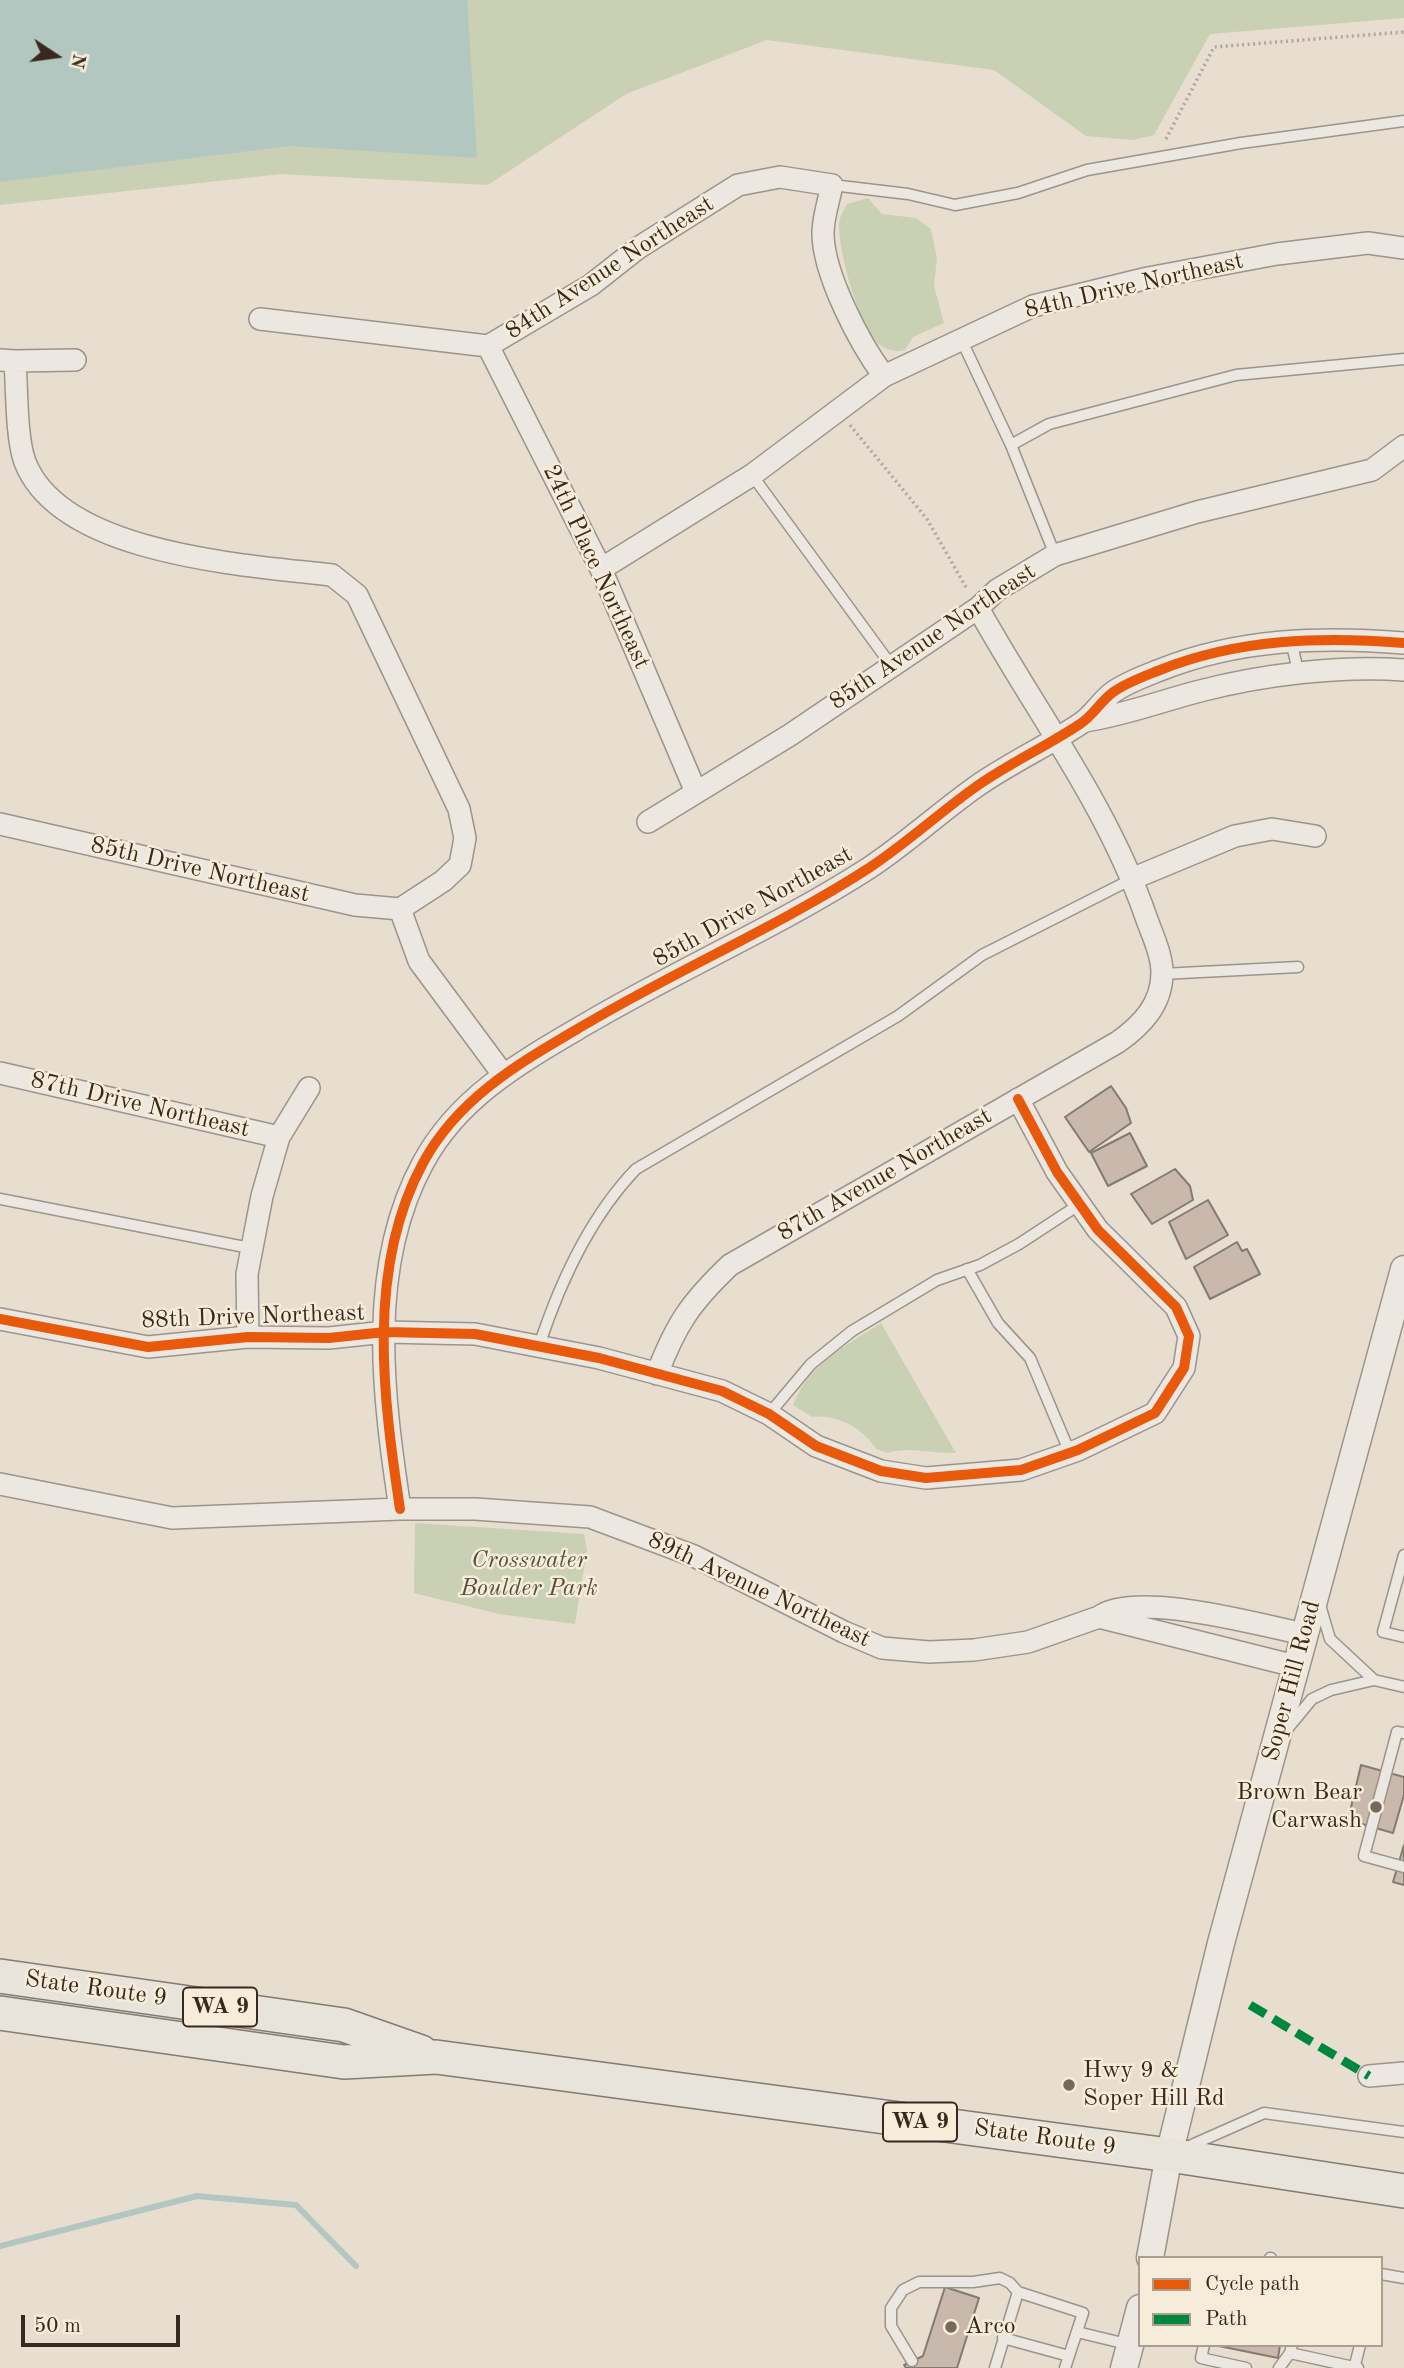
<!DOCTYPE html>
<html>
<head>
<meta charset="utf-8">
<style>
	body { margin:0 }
	#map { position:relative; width:1404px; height:2368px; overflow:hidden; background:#e7ded0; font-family:"Old Standard TT",serif }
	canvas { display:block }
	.legend { position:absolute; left:1138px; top:2256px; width:245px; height:91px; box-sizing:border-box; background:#f6ecda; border:2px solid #aa9e8f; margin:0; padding:9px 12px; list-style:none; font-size:21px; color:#38291e }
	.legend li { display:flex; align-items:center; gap:14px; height:35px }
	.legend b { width:35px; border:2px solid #aa9e8f }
	.north { position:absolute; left:21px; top:21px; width:70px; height:70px; -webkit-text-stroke:5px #f6ecda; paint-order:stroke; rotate:103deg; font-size:19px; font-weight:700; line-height:28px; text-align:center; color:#38291e }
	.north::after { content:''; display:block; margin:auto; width:24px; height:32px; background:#38291e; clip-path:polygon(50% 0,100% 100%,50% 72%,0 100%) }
	.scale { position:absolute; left:21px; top:2315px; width:159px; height:32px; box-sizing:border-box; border:4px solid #38291e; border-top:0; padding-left:9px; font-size:21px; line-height:24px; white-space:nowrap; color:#38291e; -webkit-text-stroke:5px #f6ecda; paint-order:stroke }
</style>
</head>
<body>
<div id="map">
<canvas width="1404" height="2368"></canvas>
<ul class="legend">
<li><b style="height:9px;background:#e8590c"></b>Cycle path</li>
<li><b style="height:9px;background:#00873e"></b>Path</li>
</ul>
<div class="north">N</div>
<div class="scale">50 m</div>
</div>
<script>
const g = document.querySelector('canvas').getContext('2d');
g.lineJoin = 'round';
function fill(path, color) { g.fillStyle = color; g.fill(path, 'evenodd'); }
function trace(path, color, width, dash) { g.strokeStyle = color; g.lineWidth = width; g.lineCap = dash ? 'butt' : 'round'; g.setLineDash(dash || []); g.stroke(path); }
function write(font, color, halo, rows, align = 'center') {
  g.font = font + ' "Old Standard TT",serif'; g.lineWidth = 5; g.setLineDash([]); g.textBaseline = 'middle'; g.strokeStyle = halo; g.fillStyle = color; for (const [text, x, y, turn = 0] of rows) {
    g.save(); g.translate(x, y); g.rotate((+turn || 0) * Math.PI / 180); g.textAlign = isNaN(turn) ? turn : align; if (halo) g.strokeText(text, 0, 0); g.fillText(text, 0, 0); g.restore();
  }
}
fill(new Path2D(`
	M0,0H1404V18L1210,34L1154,135L1133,140L1086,136L994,70L767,40L626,94L488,185L281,174L0,205Z
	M868,198L882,214L916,218L931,229L937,258L934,286L944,323L913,337L905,350C896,352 887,351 879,344C859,328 838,250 839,224C839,218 844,210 847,204Z
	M881,1323L956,1453C935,1454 906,1446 888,1453L876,1449C864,1428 835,1414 812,1417L793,1405C810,1362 845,1347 881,1323Z
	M415,1523L584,1534L587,1550L575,1624L499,1614L414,1593Z`), '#cad0b3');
fill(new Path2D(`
	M0,0H467L477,158L289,146L0,182Z`), '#b2c7bf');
trace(new Path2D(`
	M0,2246L197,2196L296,2205L356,2266`), '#b2c7bf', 6);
const building = new Path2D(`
	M1111,1086L1126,1108L1131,1123L1089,1152L1065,1117Z
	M1130,1133L1147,1166L1108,1186L1091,1153Z
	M1175,1169L1190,1186L1193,1200L1152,1224L1131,1194Z
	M1208,1200L1228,1235L1186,1259L1169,1222Z
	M1237,1242L1242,1251L1247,1249L1260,1274L1210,1299L1194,1267Z
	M1361,1765L1404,1777V1795L1393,1833L1348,1820Z
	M1404,1845V1885L1393,1882Z
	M945,2287L979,2298L957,2368H906L904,2365L923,2356Z
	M1214,2345H1280L1278,2358Z`);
fill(building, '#c9b8ac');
trace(building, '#827b72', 2);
const service = new Path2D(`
	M832,185L908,194L955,205L1018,193L1087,170L1241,143L1404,121
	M961,339L1011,445L1055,555
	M1011,445L1049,424L1236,375L1404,359
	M752,475L891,665
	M1291,641L1299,675
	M1162,974L1298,967
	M0,1199L250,1248
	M967,1269L998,1323L1030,1358L1070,1453
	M539,1346C560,1282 589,1218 636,1169L898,1016L982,955L1134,878
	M769,1414L811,1364L852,1331L937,1280L980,1265L1019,1244L1080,1204
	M1404,1555L1383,1632L1404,1637
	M1320,1605L1330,1639L1374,1680
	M1288,1728L1312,1699L1331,1690L1374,1680L1404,1687
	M1404,1733L1397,1732L1364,1856L1404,1867
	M1185,2148L1264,2113L1404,2132
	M1270,2258H1271
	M1381,2274L1404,2278
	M1077,2332L1131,2345
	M1003,2338L1069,2356
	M1204,2345L1201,2358L1246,2368
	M1292,2345L1290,2353L1358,2368
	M912,2361L891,2326V2308L903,2290L919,2282H973L1000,2278L1010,2283L1018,2292L1083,2313L1065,2368
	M1355,2365L1360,2345
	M995,2368L1018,2292
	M1279,2368L1290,2353`);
const minor = new Path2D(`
	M260,319L488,346L591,285L638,248L738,185L780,177L832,185C829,200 823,218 823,233C823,274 860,344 884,376
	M488,346L601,569L696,792
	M0,360L15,361C17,388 16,438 25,462C61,555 247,565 332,575L357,595L459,809L465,838L460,865L443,881L400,909L355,905L0,824
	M15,361L75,360
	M601,569L752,475L884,376L1033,306L1148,278L1277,254L1368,243L1404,248
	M1085,721C1125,715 1161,701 1200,691C1261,675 1341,665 1404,670
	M648,822L790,735L978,608L997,590L1055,555L1197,512L1372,470L1404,446
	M1134,878L1235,836L1272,829L1315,836
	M400,909L419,961L502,1073
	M0,1073L279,1137
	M0,1319L148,1347L248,1337L329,1338L385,1332L475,1334L599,1358L722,1391L769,1414L816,1446L881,1471L926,1478L1021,1470L1078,1450L1155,1413L1184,1368L1189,1336L1176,1307L1098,1230L1057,1172L1018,1099
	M248,1337L247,1274L262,1196L279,1137L309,1088
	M657,1374C676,1324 691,1302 730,1265L1118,1042C1142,1025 1162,1004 1162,973C1162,954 1152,934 1146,917C1107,804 1035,711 978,608
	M0,1484L172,1518L400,1509H475L590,1517L694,1556L844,1632L882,1648L929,1652L974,1650L1028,1642L1099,1617C1135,1590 1259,1625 1304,1634
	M400,1509C383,1396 366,1268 423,1163C459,1096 523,1061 586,1024C679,969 779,926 869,868C907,843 940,812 977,786C1010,763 1047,746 1080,724C1093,716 1100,702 1112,693C1125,683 1145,676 1160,670C1237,639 1322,636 1404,643
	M1099,1617L1295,1666
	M1369,2076L1404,2073`);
const tertiary = new Path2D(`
	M1150,2258L1169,2155L1221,1943L1404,1269
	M1124,2368L1140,2308`);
const primary = new Path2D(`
	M0,1976L344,2025L421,2052
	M0,2013L344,2062L436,2057L1169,2155L1404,2191`);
trace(service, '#9b948b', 13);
trace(minor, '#9b948b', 24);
trace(tertiary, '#9b948b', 29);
trace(primary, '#827b72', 36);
trace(new Path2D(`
	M1166,139L1214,47L1404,32
	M850,425L927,519L967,589`), '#aca7a0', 3.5, [2, 3.5]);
trace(service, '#ece7e0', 10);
trace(minor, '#ece7e0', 21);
trace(tertiary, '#ece7e0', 26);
trace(primary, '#e9e4db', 33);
trace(new Path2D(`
	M1250,2005L1369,2076`), '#00873e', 9, [18, 9]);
trace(new Path2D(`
	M0,1319L148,1347L248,1337L329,1338L385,1332L475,1334L599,1358L722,1391L769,1414L816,1446L881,1471L926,1478L1021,1470L1078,1450L1155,1413L1184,1368L1189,1336L1176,1307L1098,1230L1057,1172L1018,1099
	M400,1509C383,1396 366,1268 423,1163C459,1096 523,1061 586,1024C679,969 779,926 869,868C907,843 940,812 977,786C1010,763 1047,746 1080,724C1093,716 1100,702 1112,693C1125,683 1145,676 1160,670C1237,639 1322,636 1404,643`), '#e8590c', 10);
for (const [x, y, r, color] of [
	[1376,1807,7,"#75685c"],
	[1069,2085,7,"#75685c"],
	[951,2327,7,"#75685c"]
]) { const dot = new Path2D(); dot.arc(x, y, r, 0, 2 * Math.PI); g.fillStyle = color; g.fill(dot); trace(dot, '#f6ecda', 2.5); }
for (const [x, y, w] of [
	[220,2007,74],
	[920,2122,74]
]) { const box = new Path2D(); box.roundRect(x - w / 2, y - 19.5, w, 39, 5); g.fillStyle = '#f6ecda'; g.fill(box); trace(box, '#38291e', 2); }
write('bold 23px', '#38291e', null, [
	["WA 9",220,2007],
	["WA 9",920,2122]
]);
write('24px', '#38291e', '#f6ecda', [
	["84th Avenue Northeast",610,268,-33],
	["84th Drive Northeast",1134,286,-13],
	["24th Place Northeast",596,567,65],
	["85th Avenue Northeast",933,637,-34],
	["85th Drive Northeast",200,870,13],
	["85th Drive Northeast",753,907,-29],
	["87th Drive Northeast",140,1105,13],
	["87th Avenue Northeast",885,1175,-30],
	["88th Drive Northeast",253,1317,-2],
	["89th Avenue Northeast",759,1590,25],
	["Soper Hill Road",1292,1681,-75],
	["State Route 9",96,1989,8],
	["State Route 9",1045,2138,8]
]);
write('italic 24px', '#57503d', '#f6ecda', [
	["Crosswater",529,1561],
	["Boulder Park",529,1589]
]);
write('24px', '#38291e', '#f6ecda', [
	["Brown Bear",1362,1793,"right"],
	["Carwash",1362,1821,"right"],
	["Hwy 9 &",1083,2071],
	["Soper Hill Rd",1083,2099],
	["Arco",965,2327]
], 'left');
</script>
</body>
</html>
